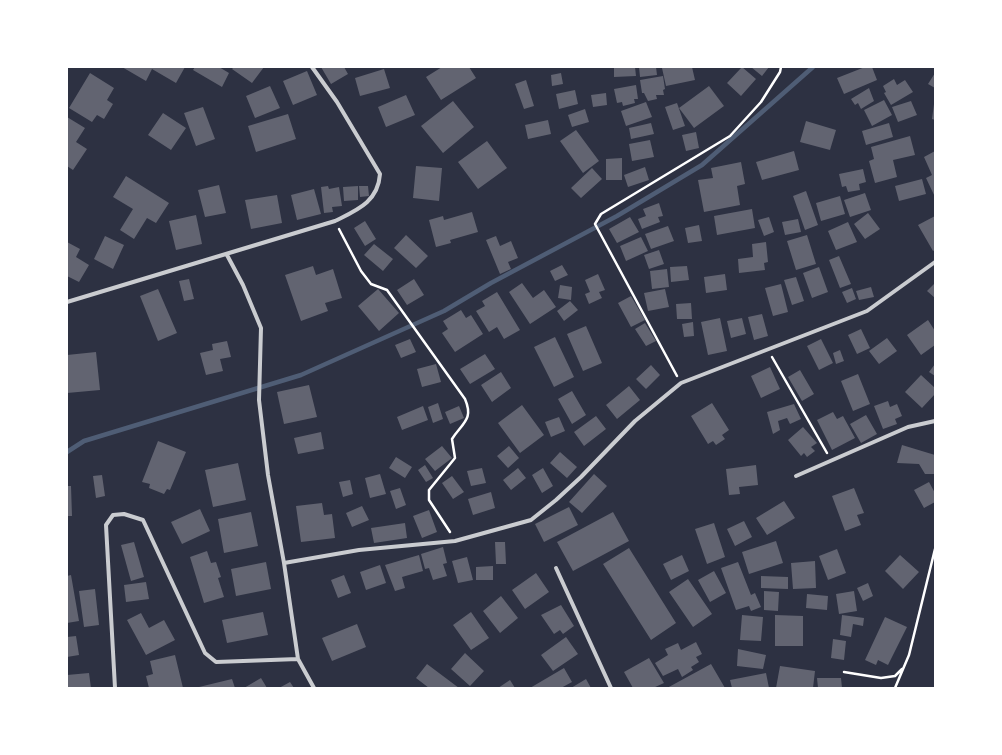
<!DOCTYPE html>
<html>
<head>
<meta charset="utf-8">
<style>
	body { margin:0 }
	#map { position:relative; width:1002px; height:755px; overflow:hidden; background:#2d3142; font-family:"Public Sans",sans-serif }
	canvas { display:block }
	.frame { position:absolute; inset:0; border:68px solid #fff; pointer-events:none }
</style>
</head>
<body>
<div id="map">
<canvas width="1002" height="755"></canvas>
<div class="frame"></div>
</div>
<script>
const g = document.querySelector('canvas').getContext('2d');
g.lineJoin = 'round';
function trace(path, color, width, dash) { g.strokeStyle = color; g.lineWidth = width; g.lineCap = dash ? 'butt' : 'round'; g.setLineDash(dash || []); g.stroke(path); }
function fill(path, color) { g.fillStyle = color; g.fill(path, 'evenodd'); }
trace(new Path2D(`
	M67,452L84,441L301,375L444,311L491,283L617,216L702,165L813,67`), '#4f5d75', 4.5);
fill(new Path2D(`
	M122,67H185L176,83L152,69L146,81Z
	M195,67H219L229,73L222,87L193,70Z
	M234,67H264L252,83L232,69Z
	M321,67H344L348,74L331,84Z
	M442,67H469L476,78L441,100L426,77Z
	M614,67H635L636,76L614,77Z
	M639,67H656L657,75L640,77Z
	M668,67H692L695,80L666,86L662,68Z
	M742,67L756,79L741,96L727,83Z
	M751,67H769L762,76Z
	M865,67H872L877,80L844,94L837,78Z
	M384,69L390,88L360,96L355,78Z
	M307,71L317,95L293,105L283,81Z
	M90,73L114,88L107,100L113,104L104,119L97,115L92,122L69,108Z
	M561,73L563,84L552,86L551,75Z
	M935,73V88L928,84Z
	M663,76L665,89L663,90L664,95H656L657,99L648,101L644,93H642L640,80Z
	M894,79L897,85L905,80L913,92L891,105L884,93L886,92L883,86Z
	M526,80L534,106L524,109L515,84Z
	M636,85L638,99H634L635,103L623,106L622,102L617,103L614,89Z
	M270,86L280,108L255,118L246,96Z
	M709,86L724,106L694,128L679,108Z
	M869,88L874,101L861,109L858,103L855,105L851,99Z
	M575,90L578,104L559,109L556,94Z
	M606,93L607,105L593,107L591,95Z
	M406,95L415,115L386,127L378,107Z
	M884,100L892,115L872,126L864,110Z
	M453,101L474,127L443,153L421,126Z
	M911,101L917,115L898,122L892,107Z
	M646,102L652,117L626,126L621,111Z
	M677,103L685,126L673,130L665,107Z
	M934,104H935V120L932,119Z
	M203,107L215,139L196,146L184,113Z
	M585,109L589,122L572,127L568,115Z
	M163,113L186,128L171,150L148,135Z
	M288,114L296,139L256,152L248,126Z
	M67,117L85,128L76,142L87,149L73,170L67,166Z
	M548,120L551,134L528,139L525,125Z
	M806,121L836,130L830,150L800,142Z
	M651,123L654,134L631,139L629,128Z
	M889,123L893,137L866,145L862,131Z
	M576,130L599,161L583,173L560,141Z
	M696,132L699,148L686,151L682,135Z
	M910,136L915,155L893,160L897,177L875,183L869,161L874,159L871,147Z
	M650,140L654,157L632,161L629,144Z
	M487,141L507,168L478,189L458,162Z
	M794,151L799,170L762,180L756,162Z
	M935,151V197L926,178L932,175L924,157Z
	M622,158V180H606V159Z
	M741,162L745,184L737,186L740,205L704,212L698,180L713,178L711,168Z
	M416,166L442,168L439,201L413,198Z
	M645,167L649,180L628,187L624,175Z
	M592,168L602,179L581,198L571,188Z
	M863,169L866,182L859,184L860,190L848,192L846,186L842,187L839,174Z
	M126,176L169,203L156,223L147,218L134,239L120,230L133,209L113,197Z
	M922,179L926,194L899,201L895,186Z
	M219,185L226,213L205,217L198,190Z
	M328,186L329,189L339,187L342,206L332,207L333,212L324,213L321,187Z
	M358,186V200L344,201L343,187Z
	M359,186H368L369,196L360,197Z
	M314,189L321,214L297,220L291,195Z
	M806,191L818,225L805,230L793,196Z
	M865,193L871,210L850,217L844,200Z
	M277,195L282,223L251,229L245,200Z
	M840,196L845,214L821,221L816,203Z
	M659,203L663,216L658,217L660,222L642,229L638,219L646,216L643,209Z
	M752,209L755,228L717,235L714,216Z
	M472,212L478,232L450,240L451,243L436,247L429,220L443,216L444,220Z
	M868,213L880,229L865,239L854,224Z
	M196,215L202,244L176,250L169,221Z
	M935,216V250L933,251L918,225Z
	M630,217L639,232L617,243L609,229Z
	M769,217L774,232L764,236L758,220Z
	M798,219L801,232L785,235L782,222Z
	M365,221L376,239L365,246L354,228Z
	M848,222L857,242L836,250L828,231Z
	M699,225L702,241L688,243L685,228Z
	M668,226L674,241L651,249L645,234Z
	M406,235L428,256L416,268L394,248Z
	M807,235L816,264L796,270L787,241Z
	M105,236L124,245L113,269L94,259Z
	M496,236L500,246L511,241L518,258L508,262L511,269L500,274L486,240Z
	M641,237L648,251L626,261L620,246Z
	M67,242L80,249L76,257L89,265L79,282L67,276Z
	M766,242L768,262L764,263L765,270L739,273L738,259L753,257L752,244Z
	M374,244L393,259L383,271L364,255Z
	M659,250L664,264L649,269L644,255Z
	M839,256L851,284L840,288L829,260Z
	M562,265L568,275L555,281L550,271Z
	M313,266L316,275L333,269L342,298L325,303L328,311L301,321L285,275Z
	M687,266L689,280L671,282L670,267Z
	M819,267L828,292L812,298L803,273Z
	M667,269L669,287L652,289L650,271Z
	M598,274L605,290L599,292L602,298L589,304L585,294L590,292L585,280Z
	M725,274L727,290L706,293L704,277Z
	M796,277L804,301L792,305L784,280Z
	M189,279L194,299L184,301L179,281Z
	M414,279L424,295L407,305L397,290Z
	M522,283L533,298L544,290L556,307L530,324L509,292Z
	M935,283V298L927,291Z
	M781,284L788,312L773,316L765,288Z
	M560,285L572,287L571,300L558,298Z
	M871,287L874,297L859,300L856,291Z
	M852,288L856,299L847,303L842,292Z
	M158,289L177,333L158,341L140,296Z
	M378,289L399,313L379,331L358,306Z
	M665,289L669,307L648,311L644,293Z
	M497,292L520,330L504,339L497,327L489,332L476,311L485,306L482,301Z
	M631,296L645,320L631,327L618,303Z
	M570,301L578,310L564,321L557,311Z
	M691,303L692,319H677L676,304Z
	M461,310L466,318L471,315L483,334L455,352L442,333L448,329L443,321Z
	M762,314L768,336L754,340L748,317Z
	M720,318L727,351L708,355L701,322Z
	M742,318L746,334L731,338L727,321Z
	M928,320L935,331V345L921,355L907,335Z
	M693,322L694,336L684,337L682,324Z
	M645,323L656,341L646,346L635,329Z
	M586,326L602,363L583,371L567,334Z
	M861,329L870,348L857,354L848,335Z
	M555,337L574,377L554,387L534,347Z
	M887,338L897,351L879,364L869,351Z
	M410,339L416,352L401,358L395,345Z
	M821,339L833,363L819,370L807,346Z
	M227,341L231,357L220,359L223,371L206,375L200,353L213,350L212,344Z
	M840,350L844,361L836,364L833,353Z
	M96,352L100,390L67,393V355Z
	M485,354L495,369L470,384L460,369Z
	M436,364L441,382L422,387L417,369Z
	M935,364V376L929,372Z
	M651,365L660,375L646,389L636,379Z
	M770,367L780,389L761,398L751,376Z
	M800,370L814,394L802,401L788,377Z
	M501,372L511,388L492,402L481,385Z
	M858,374L870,404L853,411L841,381Z
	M921,375L935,388V394L922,408L905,392Z
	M309,385L317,417L284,424L277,392Z
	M629,386L640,400L617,419L606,405Z
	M572,391L586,415L572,424L558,399Z
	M888,401L890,407L897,404L902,416L895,419L897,424L883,429L874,406Z
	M438,403L443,419L433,423L428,407Z
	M712,403L729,430L722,435L725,439L716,445L713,441L708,444L691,416Z
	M794,404L801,419L790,424L787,418L778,421L780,430L773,434L767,412Z
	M522,405L544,435L520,453L498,423Z
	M423,406L428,420L402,430L397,417Z
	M459,406L464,418L450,424L445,412Z
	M833,412L837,419L843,416L855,438L832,450L817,420Z
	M866,415L877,434L861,443L850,424Z
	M596,416L606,429L584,446L574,432Z
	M559,417L565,431L551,437L545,422Z
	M803,427L817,443L811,447L815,451L807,457L804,453L801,456L788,440Z
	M321,432L324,449L298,454L294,438Z
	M158,441L186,452L170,490L167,489L164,494L149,488L150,484L142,482Z
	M902,445L935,455V474H925L919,464L897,463Z
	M442,446L452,458L435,471L425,459Z
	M509,446L519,458L508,468L497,456Z
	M560,452L577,467L567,478L550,463Z
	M396,457L412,467L405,478L389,468Z
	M238,463L246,500L213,507L205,470Z
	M425,465L433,478L426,482L418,470Z
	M756,465L758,485L739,487L740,494L729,495L726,469Z
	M482,468L486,483L471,486L467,471Z
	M518,468L526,478L511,490L503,480Z
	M543,468L553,486L542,493L532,475Z
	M380,474L386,494L370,498L365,478Z
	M594,474L607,486L582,513L569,502Z
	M102,475L105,496L96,498L93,476Z
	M452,476L464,492L453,499L442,483Z
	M350,480L353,494L343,497L339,482Z
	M929,482L935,493V502L924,508L914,490Z
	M67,486H71L72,516H67Z
	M400,488L406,505L396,509L390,491Z
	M854,488L864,513L857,515L861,525L845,531L832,496Z
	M491,492L495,508L473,515L468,499Z
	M784,501L795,518L767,535L756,518Z
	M322,503L324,515L332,514L335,538L301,542L296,506Z
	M362,506L369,520L352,527L346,513Z
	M569,507L578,525L544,542L535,524Z
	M200,509L210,531L182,544L171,522Z
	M429,510L437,532L422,538L413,516Z
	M251,512L258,546L224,553L218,519Z
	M613,512L629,541L573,571L557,542Z
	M744,521L752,537L735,546L727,529Z
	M405,523L407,538L374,543L371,528Z
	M714,523L725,557L707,564L695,529Z
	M776,541L783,563L749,574L742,552Z
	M134,542L144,577L131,581L121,545Z
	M495,542H505L506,564H496Z
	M443,547L447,563L443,564L447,576L433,580L429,568L425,569L421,554Z
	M629,548L676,623L651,640L603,564Z
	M837,549L846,573L828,580L819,556Z
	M207,551L211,563L216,562L221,577L218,578L224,597L204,603L190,557Z
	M419,555L423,571L402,577L405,588L395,591L385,565Z
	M682,555L689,571L671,580L663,564Z
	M900,555L919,572L903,589L885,571Z
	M467,557L473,580L458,583L452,561Z
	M815,561L816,588L793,589L791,563Z
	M266,562L271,589L236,596L231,569Z
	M738,562L751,595L755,593L761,607L751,611L749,606L736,610L721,568Z
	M380,565L386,583L366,590L360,572Z
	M493,566V580H476V567Z
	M714,571L726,593L710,602L698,580Z
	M536,573L549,592L525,609L512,590Z
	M71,575L79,621L67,623V576Z
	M344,575L351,593L338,598L331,580Z
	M761,576L788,577V589L761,588Z
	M688,579L712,614L693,627L669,592Z
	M146,582L149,599L126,602L124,585Z
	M868,583L873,596L863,601L857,588Z
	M95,589L99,625L84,627L79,591Z
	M764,591L779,592L778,611L764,610Z
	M854,591L857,611L839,614L836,594Z
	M807,594L828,596L827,610L806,608Z
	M501,596L518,618L500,633L483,611Z
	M561,605L574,626L563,634L560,630L554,634L541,615Z
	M263,612L268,635L227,643L222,620Z
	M471,612L489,638L471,650L453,625Z
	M141,613L149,628L164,620L175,640L146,655L127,620Z
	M742,615L763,617L761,641L740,640Z
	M775,615L803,616V646H775Z
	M842,615L864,618L863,626L853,624L851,637L840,635Z
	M885,617L907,627L888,665L878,660L876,665L865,660Z
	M357,624L366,647L332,661L322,638Z
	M76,636L79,655L67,657V637Z
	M566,637L578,654L553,671L541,655Z
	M833,639L846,641L844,660L831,658Z
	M696,642L702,654L696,657L699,662L691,667L693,670L682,677L678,669L663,676L655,663L668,655L665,649L678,643L681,650Z
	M738,649L766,655L763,669L737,666Z
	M465,653L484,671L470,686L451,669Z
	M175,655L183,688H149L146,676L153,674L150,661Z
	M649,658L664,683L653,688H633L624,672Z
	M427,664L459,688H429L416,678Z
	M711,664L725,688H667Z
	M780,666L815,671L813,688H776Z
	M564,668L572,682L561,688H530Z
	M89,673L91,688H67V675Z
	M766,673L769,688H732L730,680Z
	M261,678L267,688H244Z
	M817,678H841L842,688H818Z
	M232,679L235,688H200L199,687Z
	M586,679L591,688H571Z
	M510,680L515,688H498Z
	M290,682L294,688H279Z`), '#626471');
trace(new Path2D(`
	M339,229L361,271L371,284L387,290L465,399C474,420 462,423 452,439L455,458L429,490V500L450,532
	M772,357L827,453
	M677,376L595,224L601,214L730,136L761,102L780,72L781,67
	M844,672L881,678L895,676L902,669
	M895,688L909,655L935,549`), '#fff', 2.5);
trace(new Path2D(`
	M227,255L243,285L261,328L259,400L268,475L284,563L298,659L314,688
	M67,302L335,221C357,210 378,202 380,174L337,102L312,67
	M796,476L908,427L935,421
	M284,563L359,550L455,541L531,520L556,500L581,477L635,421L681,383L867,311L935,262
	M556,568L611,688
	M115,688L106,525L113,515L124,514L143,520L205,653L216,662L298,659`), '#caccd0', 4);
</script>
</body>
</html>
